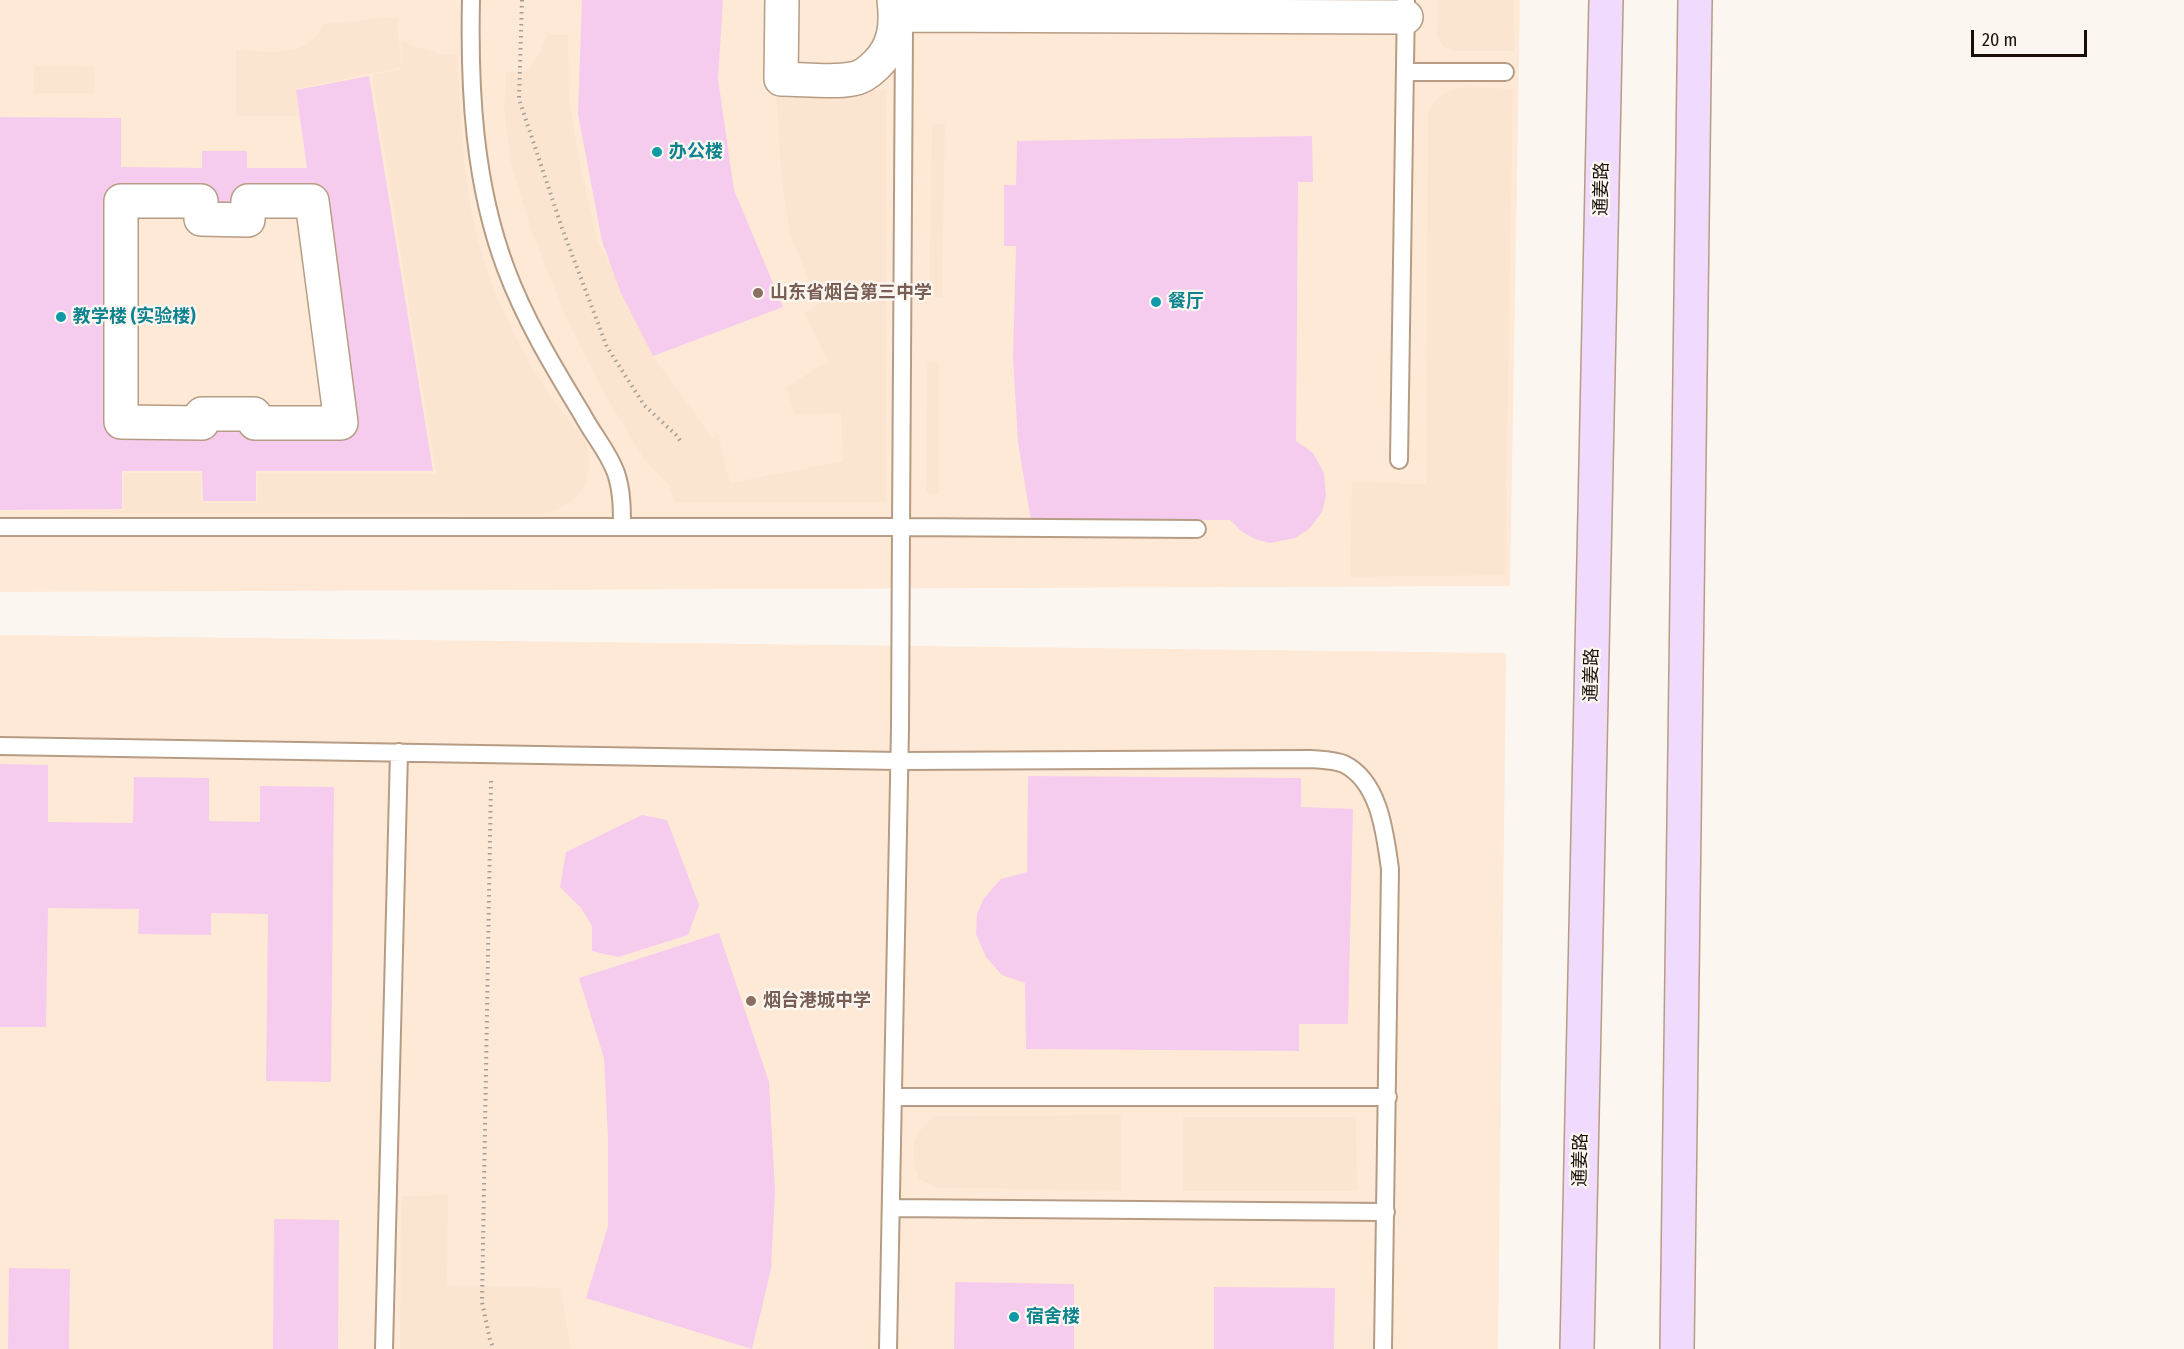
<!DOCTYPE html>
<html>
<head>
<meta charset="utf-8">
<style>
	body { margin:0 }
	#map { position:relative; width:2184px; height:1349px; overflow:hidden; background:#fcf6f1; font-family:"Fira Sans Condensed",sans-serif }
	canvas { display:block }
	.scale { position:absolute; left:1971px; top:30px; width:116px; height:27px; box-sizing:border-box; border:3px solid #190f07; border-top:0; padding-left:8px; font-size:18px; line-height:21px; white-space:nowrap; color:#190f07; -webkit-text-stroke:4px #fcf6f1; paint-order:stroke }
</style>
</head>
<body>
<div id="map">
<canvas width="2184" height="1349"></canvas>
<div class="scale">20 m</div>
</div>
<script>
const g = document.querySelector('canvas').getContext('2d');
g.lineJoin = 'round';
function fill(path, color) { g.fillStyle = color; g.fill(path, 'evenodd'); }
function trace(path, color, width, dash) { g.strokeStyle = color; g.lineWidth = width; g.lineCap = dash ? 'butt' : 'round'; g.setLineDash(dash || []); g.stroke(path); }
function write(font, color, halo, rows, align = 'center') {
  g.font = font + ' "Fira Sans Condensed","Noto Sans SC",sans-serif'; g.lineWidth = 4.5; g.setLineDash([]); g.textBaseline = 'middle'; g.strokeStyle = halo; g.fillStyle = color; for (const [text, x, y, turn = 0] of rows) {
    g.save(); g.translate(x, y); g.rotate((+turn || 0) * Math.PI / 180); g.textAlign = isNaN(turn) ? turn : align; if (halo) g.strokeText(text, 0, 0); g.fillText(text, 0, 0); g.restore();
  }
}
fill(new Path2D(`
	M0,0H1520L1510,586L0,592Z
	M0,635L1506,653L1498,1349H0Z`), '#fee9d6');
fill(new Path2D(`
	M1438,0H1514V51H1452L1442,45L1437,34Z
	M397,17L401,63L398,68L296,89L299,116H236V50C266,51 311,60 322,24Z
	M547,35H568L569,100L580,165L598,241L653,356L712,438L718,435L730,483L843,461L841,413L794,414L787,387L828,361L805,313L819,304L790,234L781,175L776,89L886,90V502H674L669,485L646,462L603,391L570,326L531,229L510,159L504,109L506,72L528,70L540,53Z
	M401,42L441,54H457C461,107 462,162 472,214C488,292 529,378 584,437C598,477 583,505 541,514L0,512L123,510L124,473H200L201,503H257L258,473L436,474L372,75L400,69L402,62Z
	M34,66L95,67V93H33Z
	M1465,87L1513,89L1505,575L1350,577L1352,482L1426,484L1428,113C1437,94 1445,92 1465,87Z
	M932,124H945L942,297H929Z
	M927,362L939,363V494L926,493Z
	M1121,1115V1190L938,1188L919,1179C909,1150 911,1136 934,1116Z
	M1183,1117H1356L1357,1191H1183Z
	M448,1195L447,1285L560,1288L571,1349H400L401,1196Z`), '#fce5d0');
fill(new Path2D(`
	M582,0H723L718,79L734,190L783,307L653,356L620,291L602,241L578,114Z
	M369,76L433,471H256V501H203L202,471H122V509L0,510V117L121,118V167L202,168V151H247V168H307L296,90ZM121,201L248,220L312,201L341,423L121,422Z
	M1312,136L1313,182H1298L1296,441L1313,453L1324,473L1326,496L1322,512L1309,529L1295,538L1270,543L1255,539L1241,531L1230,520L1031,521L1018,442L1013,358L1016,246H1004V185H1016L1017,141Z
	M0,764L48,765V822L133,823L134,777L209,778V821L260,822V786L334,787L331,1082L266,1081L268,914L211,913V935L138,934L139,909L48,908L46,1027H0Z
	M1028,776L1301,778V807L1353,809L1348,1024H1299V1051L1026,1049L1025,983L1002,975L986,957L976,934L977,914L984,898L1001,879L1027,872Z
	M642,815L667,820L699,905L688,935L618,957L592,951V926L581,908L560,887L566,852Z
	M719,933L769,1082L775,1191L771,1269L752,1349L586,1298L608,1226V1137L604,1058L579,978Z
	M274,1219L339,1220L338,1349H273Z
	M9,1268L70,1269L69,1349H8Z
	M955,1282L1074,1284V1349H954Z
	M1214,1287L1335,1288L1334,1349H1214Z`), '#f5ccee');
const lane = new Path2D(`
	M471,0C469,90 474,184 506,269C525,320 554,368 582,414C593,435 608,451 616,473C622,491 622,509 622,527
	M1406,72H1505
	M1399,460L1406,0
	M0,527H901L904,31
	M0,746L899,761L1311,759C1322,760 1334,760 1344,764C1380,782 1385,834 1390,869L1383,1349
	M893,1097H1388
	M891,1208L1386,1212
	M384,1349L399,752
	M888,1349L900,728L901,527L1197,529`);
const street = new Path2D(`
	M782,0L781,79C803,79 832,83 852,79C862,78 870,71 876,65C895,47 897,25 894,0
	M904,15L1406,17
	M121,201H201V219L248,220V201H312L341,423H255L254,414H202V423L121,422Z`);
const secondary = new Path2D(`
	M1577,1349L1606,0
	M1677,1349L1695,0`);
trace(lane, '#b69c84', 20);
trace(street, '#b69c84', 36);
trace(secondary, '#b69c84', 36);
trace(new Path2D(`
	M522,0L519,99L562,228L607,347L644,405L676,435L682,443
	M491,781L482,1302L490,1340L494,1349`), '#a59e97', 4, [1.5, 4.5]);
trace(lane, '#fff', 16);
trace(street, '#fff', 33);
trace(secondary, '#f0dbfe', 33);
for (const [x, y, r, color] of [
	[657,152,6,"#0f9aa8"],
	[758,293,6,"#8d6e63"],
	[1156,302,6,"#0f9aa8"],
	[61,317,6,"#0f9aa8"],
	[751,1001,6,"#8d6e63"],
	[1014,1317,6,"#0f9aa8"]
]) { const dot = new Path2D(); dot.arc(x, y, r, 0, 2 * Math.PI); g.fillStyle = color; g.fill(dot); trace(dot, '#fcf6f1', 2); }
write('bold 18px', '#0d838f', '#fcf6f1', [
	["办公楼",669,152],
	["餐厅",1168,302],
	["教学楼 (实验楼)",73,317],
	["宿舍楼",1026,1317]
], 'left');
write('18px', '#190f07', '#fcf6f1', [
	["通姜路",1602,189,-89],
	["通姜路",1592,675,-89],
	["通姜路",1581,1160,-89]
]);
write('bold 18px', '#785e54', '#fcf6f1', [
	["山东省烟台第三中学",770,293],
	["烟台港城中学",763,1001]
], 'left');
</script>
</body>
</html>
